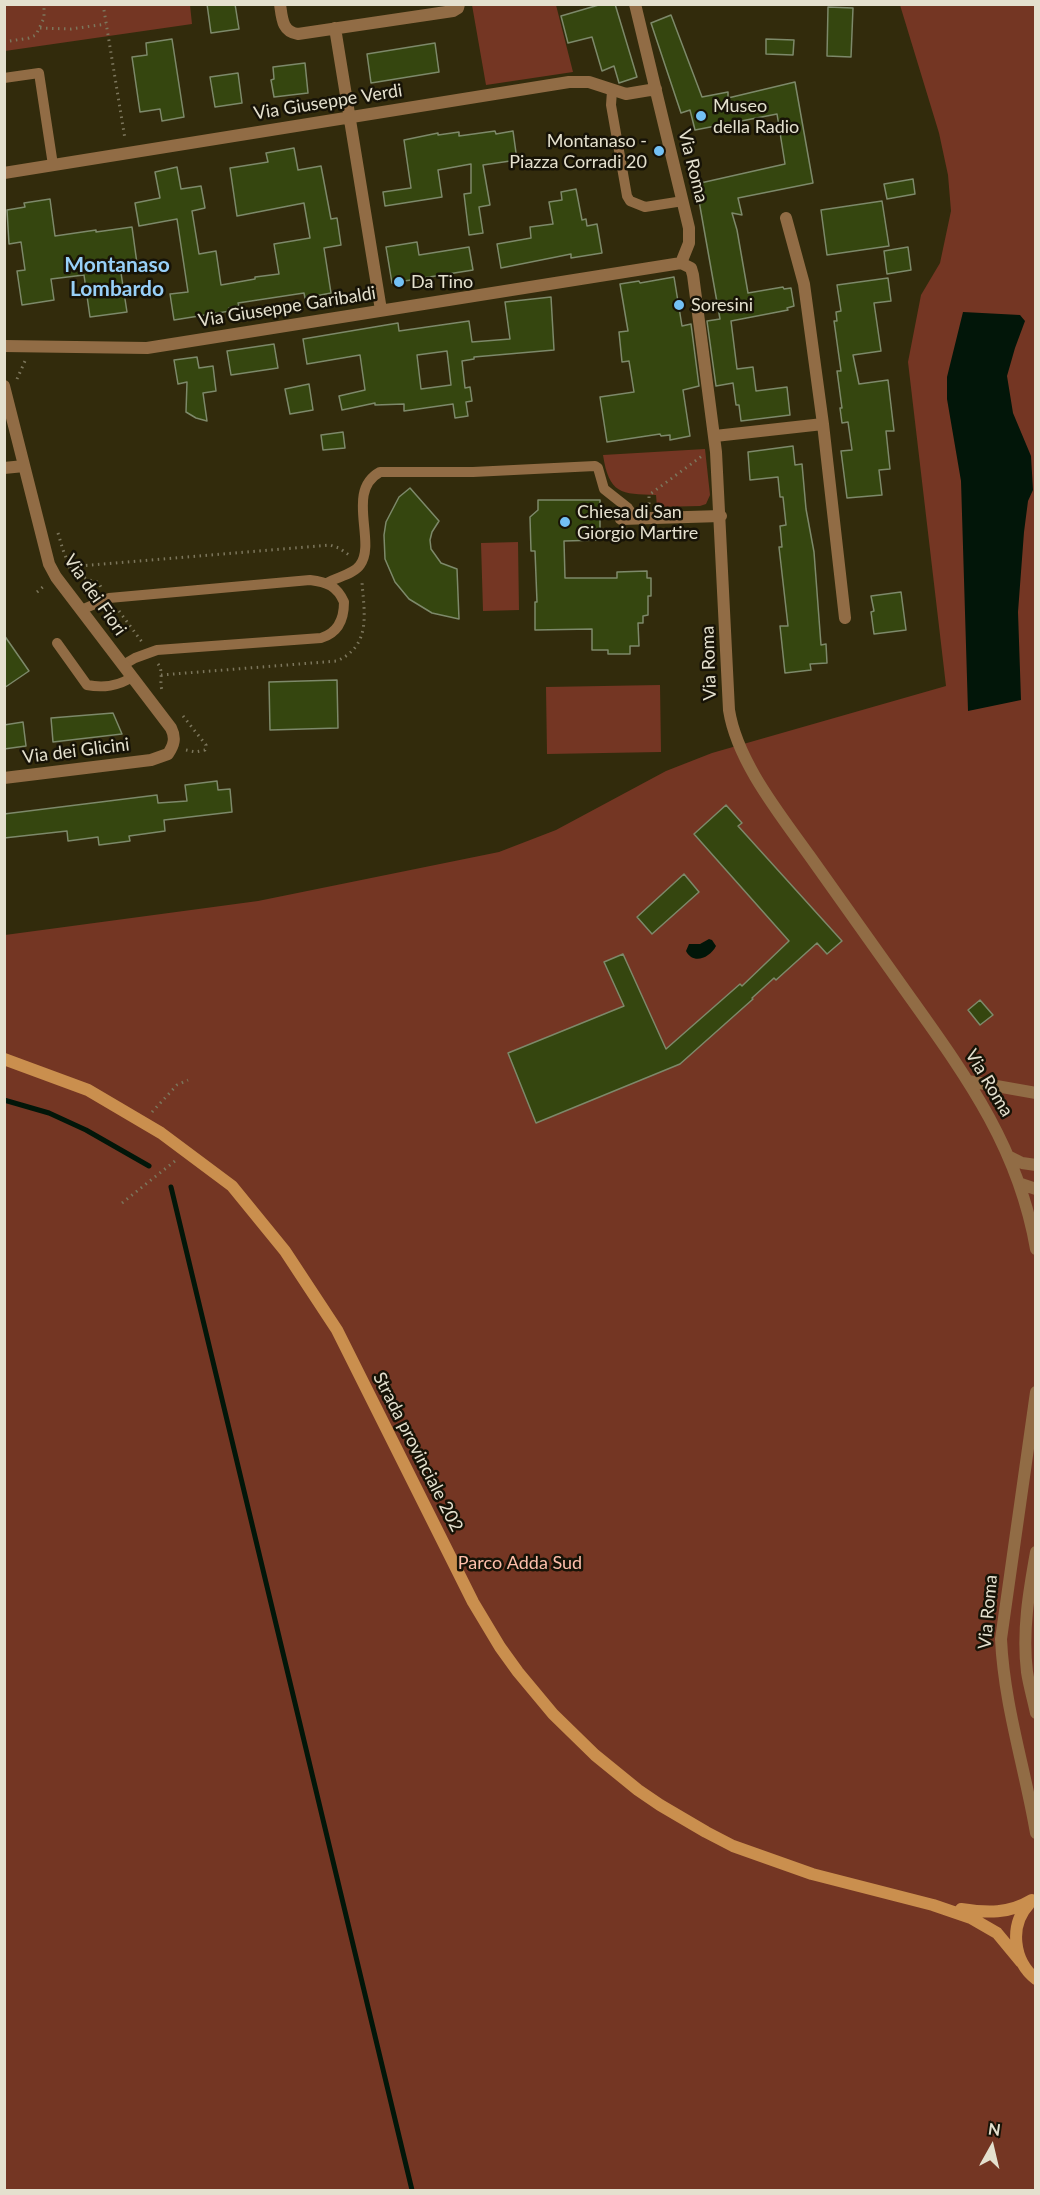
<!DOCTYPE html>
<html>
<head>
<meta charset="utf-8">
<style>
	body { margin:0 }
	#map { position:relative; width:1040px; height:2195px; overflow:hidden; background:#322b0c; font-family:Lato,sans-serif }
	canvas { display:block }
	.frame { position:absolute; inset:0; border:6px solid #e4e0ce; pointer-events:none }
	.north { position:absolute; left:962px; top:2117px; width:60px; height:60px; -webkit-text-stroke:4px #171307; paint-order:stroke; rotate:8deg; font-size:16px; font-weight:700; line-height:24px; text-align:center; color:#e4e0ce }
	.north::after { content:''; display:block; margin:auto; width:21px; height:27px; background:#e4e0ce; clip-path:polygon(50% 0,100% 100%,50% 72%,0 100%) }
</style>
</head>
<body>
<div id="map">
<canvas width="1040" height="2195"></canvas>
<div class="frame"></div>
<div class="north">N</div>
</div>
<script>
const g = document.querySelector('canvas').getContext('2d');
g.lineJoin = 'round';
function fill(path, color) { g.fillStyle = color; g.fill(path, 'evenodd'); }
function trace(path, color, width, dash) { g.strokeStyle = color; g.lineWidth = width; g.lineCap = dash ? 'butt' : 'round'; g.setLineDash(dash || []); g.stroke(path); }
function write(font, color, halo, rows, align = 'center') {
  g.font = font + ' Lato,sans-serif'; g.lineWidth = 5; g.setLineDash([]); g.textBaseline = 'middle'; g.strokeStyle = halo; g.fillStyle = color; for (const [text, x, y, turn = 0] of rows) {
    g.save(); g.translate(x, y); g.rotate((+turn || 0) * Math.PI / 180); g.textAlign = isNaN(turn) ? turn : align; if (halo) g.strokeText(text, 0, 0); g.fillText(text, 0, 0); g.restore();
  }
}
fill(new Path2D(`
	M4,5H190L192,24L5,51Z
	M472,5H556L573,72L486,85Z
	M900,5H1035V2190H5V935L258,901L499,852L556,830L666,771L712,753L946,686L908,362L921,295L940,263L951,211L948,175L939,133Z
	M705,449L710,495L706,504L700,506L657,507L656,495C621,494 609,494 603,455Z
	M518,542L519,610L483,611L481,543Z
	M660,685L661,752L547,754L546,687Z`), '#743623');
fill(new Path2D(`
	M963,312L1020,315L1025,321L1015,348L1007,376L1013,413L1031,456L1033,490L1028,501L1024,532L1018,612L1021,700L968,711L961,481L947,399V377Z
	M709,939L712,940L716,946C710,958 693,965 686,951L689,944H700Z`), '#021609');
trace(new Path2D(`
	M4,1100L49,1113L86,1130L149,1166
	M171,1187L412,2190`), '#021609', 5);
const building = new Path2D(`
	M207,4H235L239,29L211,33Z
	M602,4H615L637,77L619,83L614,66L602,71L592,37L568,43L561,16Z
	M828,7L853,8L851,57L827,56Z
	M671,15L702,97L728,92V98L795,82L813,183L738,198L742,215L732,213L737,230L748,293L783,287L784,289L791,288L794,306L787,308L788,310L731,321L737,369L753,367L756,391L787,387L790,415L741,421L739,405H736L733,383L716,386L707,321L720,319L696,184L785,164L777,114L695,130L690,110L681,113L651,23Z
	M172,39L184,117L162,121L160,109L140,112L132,57L147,55L146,43Z
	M766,39L794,40L793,55L766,54Z
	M435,43L439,72L371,83L367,54Z
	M305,63L308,93L274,97L271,80L274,79L273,67Z
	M238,73L242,103L215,107L210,77Z
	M495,131L496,134L513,131L517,160L483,165L490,205L479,207L483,233L469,235L464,194L471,193V164L438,170L442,197L385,206L383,192L411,188L404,140L438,133V135L459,132V136Z
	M294,148L298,170L321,166L331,219L337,218L341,245L324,248L331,293L305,298L304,293L238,303L239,306L229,308L230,311L174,320L170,294L188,292L177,219L139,226L135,203L160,198L155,172L177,167L181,189L201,186L205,208L192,211L199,254L216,251L221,285L255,279V277L279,274L274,244L310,238L304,203L237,216L230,168L268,162L266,153Z
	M913,179L915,194L887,199L884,184Z
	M576,189L582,220L586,219L587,226L597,224L602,253L571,258V254L501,268L497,244L531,238L530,227L553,224L549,202L562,200L561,192Z
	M50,199L55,236L96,230V232L132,227L138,271L121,273L127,312L90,317L84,275L51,279L54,300L22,305L17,271L25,270L21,242L9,244L7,210L25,207L24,203Z
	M882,201L889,246L827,255L821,210Z
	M417,242L419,255L469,247L473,270L392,283L386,247Z
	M908,247L911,270L887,274L884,251Z
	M674,277L682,326L691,324L699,386L683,390L690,436L670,440V435L661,436L660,434L607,442L600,397L634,392L629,361L622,362L619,332L628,331L620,284L639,281L640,283Z
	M888,278L891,301L874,303L881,351L853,355L859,384L888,380L894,431H886L890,469L879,470L882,495L847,498L841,451L852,450L848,422L842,423L840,408H842L837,371H841L834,321H837L836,312L841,311L837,285Z
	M551,297L554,350L474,357V359L462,361L465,388L470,387L472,401L466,402L468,416L455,418L453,404L404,411V404L375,405V403L342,410L339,396L365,390L360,355L307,364L303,339L398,323L399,331L469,321L472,342L510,339L505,302ZM447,351L451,385L421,389L417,355Z
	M274,344L278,368L231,375L227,351Z
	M197,357L199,368L213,366L216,391L203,393L207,421L196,418L186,412L187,382L178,384L174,360Z
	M309,384L313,410L290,414L285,389Z
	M343,432L345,448L323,450L321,435Z
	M793,446L795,465L802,464L806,509L814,552L821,645L826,644L827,663L810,664L811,670L785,673L780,626H788L779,547H782L780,526L786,525L783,497H780L778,477L750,480L748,452Z
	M410,488L439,521L432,532L430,540L431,549L441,563L457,569L459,619L432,613L409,599L395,582L385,559L384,535L386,522L399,497Z
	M538,500H600V540L564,541L565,578H617V572L647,571V578H651V596H648V615L643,616V623H638L639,646H630V654H608V650H592V629L535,630V602H537L535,551H531L530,517L538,510Z
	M901,592L906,630L874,634L871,612L874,611L871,596Z
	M4,635L29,671L4,688Z
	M337,680L338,728L270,730L269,682Z
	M113,713L122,734L53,742L51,718Z
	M23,722L26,746L4,749V725Z
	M217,781L218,790L230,789L232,812L164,820L165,831L129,836L130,841L99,845L98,837L68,841L67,831L4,838V814L157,795L158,803L187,801L185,785Z
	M726,805L742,823L738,826L842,941L827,954L817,943L776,980L774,978L752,998L753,999L680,1064L536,1123L508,1053L624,1006L604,962L623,954L666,1049L740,984L742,986L789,941L694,834Z
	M684,874L699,892L652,934L637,917Z
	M980,1000L993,1015L980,1025L968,1010Z`);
fill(building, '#35460f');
trace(building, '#7d896a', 1.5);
trace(new Path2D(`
	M103,4L125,139
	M40,28L71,29L106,24
	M4,42L29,38L36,35L44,18V4
	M17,379L25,361
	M649,504V495L702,456
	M58,533C65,557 69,577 98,582L101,587
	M68,567L330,545L339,548L349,555
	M37,592L45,585
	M119,611L142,642
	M158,664C164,672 159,681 162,690
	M161,675L337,661C372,645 364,613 362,582
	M183,716L206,745L205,750L195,752L186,750
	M152,1112L177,1085L188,1080
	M122,1203L175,1161`), '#7c765c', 3, [1.5, 4.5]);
trace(new Path2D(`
	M4,78L39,73L53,165
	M612,91L611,105L627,196L630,201L645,207L683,201
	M327,583C337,577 354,574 360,565C377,542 345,491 380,472H473L595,466L598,468L604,489L628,508L635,518
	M81,610L109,598L310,580C327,582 337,586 344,602C344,619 338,633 321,638L157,650L135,658L123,665
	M57,643L87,685C102,688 119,686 132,677`), '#916c45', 10);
trace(new Path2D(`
	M280,4C282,18 282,32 298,34L453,11L458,8L459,4
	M635,4L689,228V243L681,263
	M335,28L381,310
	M4,173L569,82H589L626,94L656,89
	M786,218L804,284L823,424L845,618
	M681,263L691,268L693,275L716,452L729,710C737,761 779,813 809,855C843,903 878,952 912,1000C969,1080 1019,1150 1036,1249
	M4,346L147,348L681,263
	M4,386L49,564L56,577L171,728C176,738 174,745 168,754L151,760L4,778
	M715,436L823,424
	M4,468L24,466
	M621,519L721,516
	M968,1081L1036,1093
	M1010,1157L1022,1163L1036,1165
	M1021,1184L1036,1189
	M1036,1392L1001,1639C1004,1705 1025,1768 1036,1833
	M1036,1552C1029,1591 1022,1631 1027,1672C1029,1685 1033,1699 1036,1713`), '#916c45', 12);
trace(new Path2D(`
	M4,1059L88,1090L161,1133L232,1186L285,1251L337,1330L473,1602L500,1647L518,1672L553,1714L595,1755L638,1790L660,1805L706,1832L733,1846L812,1874L933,1905L971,1918L997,1933L1021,1962
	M1029,1904C1009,1925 1013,1961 1036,1979
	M961,1909C987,1913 1009,1914 1032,1900`), '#ca8f4e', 12);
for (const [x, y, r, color] of [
	[701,116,6,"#73c1f5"],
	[659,151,6,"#73c1f5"],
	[399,282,6,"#73c1f5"],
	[679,305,6,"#73c1f5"],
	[565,522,6,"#73c1f5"]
]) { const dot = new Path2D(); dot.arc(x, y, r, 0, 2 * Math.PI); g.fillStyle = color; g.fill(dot); trace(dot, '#171307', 2); }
write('18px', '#e4e0ce', '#171307', [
	["Via Giuseppe Verdi",328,102,-9],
	["Via Roma",693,166,76],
	["Via Giuseppe Garibaldi",287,307,-9],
	["Via dei Fiori",95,595,55],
	["Via Roma",709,663,-92],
	["Via dei Glicini",76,751,-7],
	["Via Roma",989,1083,59],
	["Strada provinciale 202",418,1452,63],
	["Via Roma",988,1612,-85]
]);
write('18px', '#e4e0ce', '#171307', [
	["Museo",713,106],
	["della Radio",713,127],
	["Montanaso -",647,141,"right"],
	["Piazza Corradi 20",647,162,"right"],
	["Da Tino",411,282],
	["Soresini",691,305],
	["Chiesa di San",577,512],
	["Giorgio Martire",577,533]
], 'left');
write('18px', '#febfab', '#171307', [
	["Parco Adda Sud",520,1563]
]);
write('bold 21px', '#98d0f8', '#171307', [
	["Montanaso",117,265],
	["Lombardo",117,289]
]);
</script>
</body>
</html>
